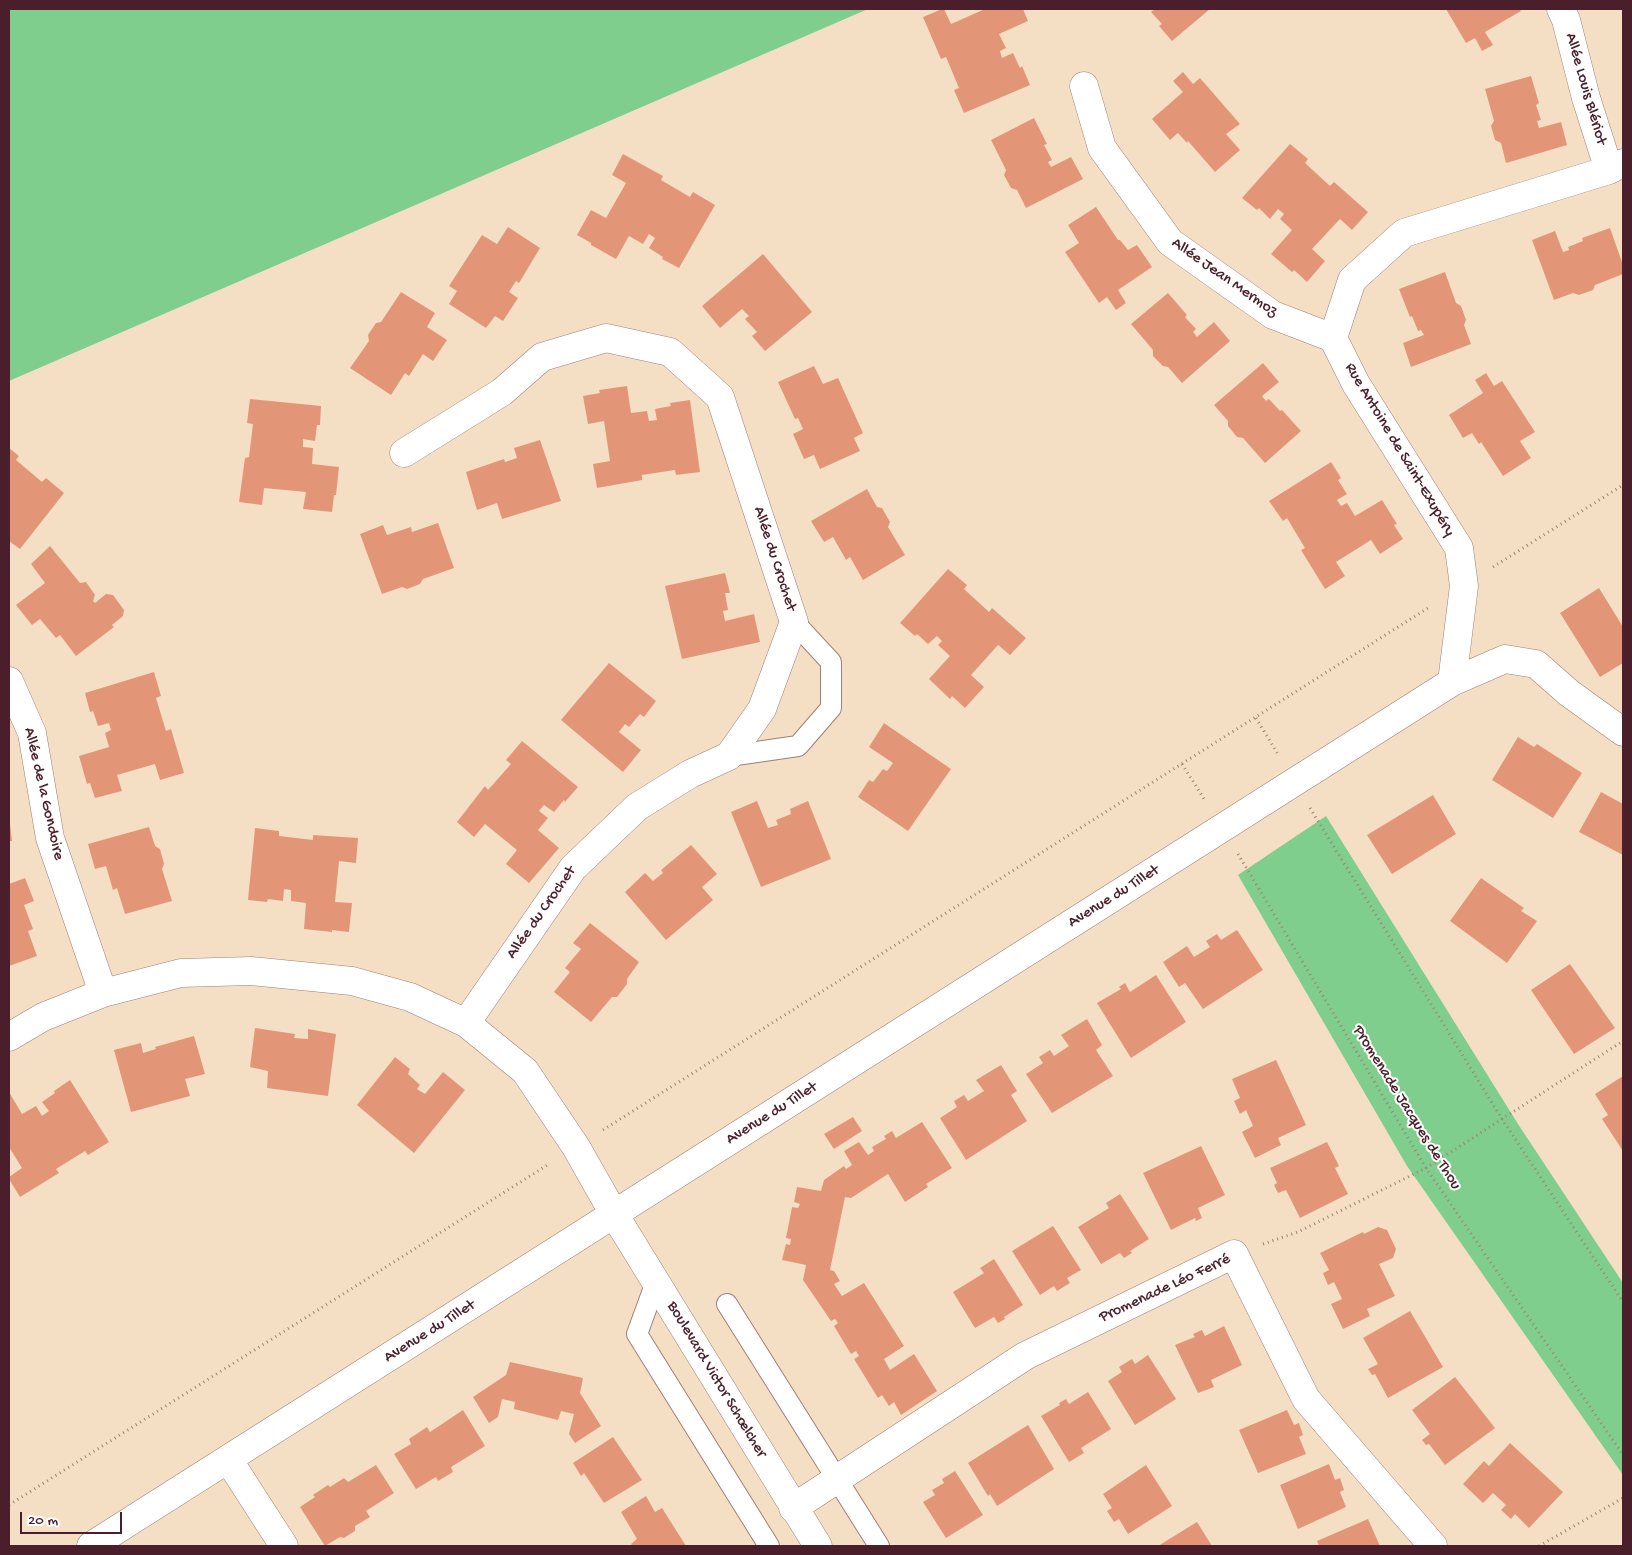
<!DOCTYPE html>
<html>
<head>
<meta charset="utf-8">
<style>
	body { margin:0 }
	#map { position:relative; width:1632px; height:1555px; overflow:hidden; background:#f5dfc4; font-family:"Gochi Hand",sans-serif }
	canvas { display:block }
	.frame { position:absolute; inset:0; border:10px solid #4a1f2b; pointer-events:none }
	.scale { position:absolute; left:20px; top:1512px; width:102px; height:22px; box-sizing:border-box; border:2px solid #4a1f2b; border-top:0; padding-left:6px; font-size:15px; line-height:18px; white-space:nowrap; color:#4a1f2b; -webkit-text-stroke:4px #fff; paint-order:stroke }
</style>
</head>
<body>
<div id="map">
<canvas width="1632" height="1555"></canvas>
<div class="frame"></div>
<div class="scale">20 m</div>
</div>
<script>
const g = document.querySelector('canvas').getContext('2d');
g.lineJoin = 'round';
function fill(path, color) { g.fillStyle = color; g.fill(path, 'evenodd'); }
function trace(path, color, width, dash) { g.strokeStyle = color; g.lineWidth = width; g.lineCap = dash ? 'butt' : 'round'; g.setLineDash(dash || []); g.stroke(path); }
function write(font, color, halo, rows, align = 'center') {
  g.font = font + ' "Gochi Hand",sans-serif'; g.lineWidth = 4; g.setLineDash([]); g.textBaseline = 'middle'; g.strokeStyle = halo; g.fillStyle = color; for (const [text, x, y, turn = 0] of rows) {
    g.save(); g.translate(x, y); g.rotate((+turn || 0) * Math.PI / 180); g.textAlign = isNaN(turn) ? turn : align; if (halo) g.strokeText(text, 0, 0); g.fillText(text, 0, 0); g.restore();
  }
}
fill(new Path2D(`
	M9,9H868L9,381Z
	M1326,816L1518,1124L1623,1283V1475L1407,1166L1238,875Z`), '#80ce8d');
fill(new Path2D(`
	M942,9H944L951,24L985,9H1023L1028,21L999,34L1006,48L1000,51L1002,58L1013,53L1020,68L1022,66L1030,85L964,113L954,90L959,88L946,57L941,59L923,17Z
	M1155,9H1210L1172,41L1159,26L1162,24L1151,12Z
	M1446,9H1519L1521,11L1485,32L1493,45L1482,51L1475,38L1466,43Z
	M1183,72L1193,84L1200,78L1240,124L1226,134L1240,150L1215,172L1188,141L1187,143L1178,133L1170,140L1152,119L1183,92L1173,81Z
	M1531,76L1539,103L1536,105L1541,120L1537,121L1539,128L1561,122L1567,145L1506,163L1501,143L1495,140L1491,126L1494,121L1485,89Z
	M1034,118L1047,144L1044,145L1052,160L1048,162L1051,167L1071,157L1083,179L1026,208L1017,190L1011,188L1004,175L1006,170L991,140Z
	M1290,144L1308,159L1305,163L1330,186L1334,182L1368,212L1352,230L1340,219L1312,249L1325,261L1307,282L1294,270L1292,272L1271,254L1292,230L1280,219L1284,214L1278,209L1270,219L1259,208L1257,210L1242,198Z
	M623,154L663,176L661,180L690,197L693,192L715,205L679,268L662,259L663,257L649,248L655,238L649,234L643,244L629,236L616,259L591,245V243L577,235L591,210L606,218L626,183L612,175Z
	M1096,207L1118,240H1120L1128,250L1137,245L1152,267L1118,290L1126,303L1116,310L1107,297L1099,303L1065,252L1079,243L1068,225Z
	M508,227L540,248L519,283L516,281L509,292L518,298L503,321L495,316L486,328L449,304L457,291L449,286L482,235L497,244Z
	M1610,228L1623,265V274L1595,285L1593,290L1579,295L1573,293L1554,300L1532,240L1555,231L1563,252L1569,250L1568,247L1583,241L1582,238Z
	M763,254L812,312L765,351L752,336L757,332L745,319L749,316L742,309L720,328L702,306Z
	M1445,272L1456,303L1461,306L1466,320L1464,325L1471,344L1411,367L1403,343L1424,335L1421,330L1418,331L1412,316L1410,317L1399,289Z
	M401,292L435,313L427,327L447,340L433,361L423,354L409,376L405,373L391,395L350,368L369,341L368,335L376,323L381,322Z
	M1168,293L1187,315L1185,317L1196,329L1193,332L1197,337L1214,322L1230,341L1182,383L1168,367L1163,366L1153,356V350L1131,324Z
	M1263,363L1279,382L1262,396L1266,401L1269,399L1280,411L1282,410L1301,431L1265,463L1243,438L1237,437L1228,426V421L1214,405Z
	M814,366L823,384L838,378L863,433L854,438L860,451L820,469L814,455L804,459L793,434L803,429L798,418L795,419L778,382Z
	M1486,373L1494,386L1502,381L1535,432L1520,441L1531,458L1503,476L1481,442L1479,444L1472,433L1463,438L1449,415L1483,393L1475,380Z
	M627,386L631,413L647,411L649,421L657,420L655,409L671,406L670,403L690,400L700,472L676,475L675,470L642,475V480L597,488L593,464L610,461L604,421L588,424L583,396L600,393L599,390Z
	M250,399L321,406L320,425H317L315,441L303,439V447L313,448L312,464L339,467L336,495H334L332,512L303,509L306,492L264,488L262,505L239,502L245,458L249,457L253,424L247,423Z
	M540,440L561,501L502,519L497,503L477,510L466,472L504,459L505,462L517,458L514,448Z
	M9,448L19,456L16,460L42,482L46,478L64,493L20,549L9,541Z
	M1331,462L1341,478L1338,480L1347,494L1337,500L1341,506L1347,503L1355,516L1382,500L1397,524L1394,525L1403,539L1380,554L1371,540L1336,562L1345,576L1325,589L1301,550L1305,548L1287,518L1283,521L1269,501Z
	M867,489L877,507L882,508L890,522L888,527L905,555L863,580L850,557L846,560L833,537L824,542L811,521Z
	M438,523L454,568L423,579L420,584L407,589L402,587L382,594L360,534L383,525L387,535L411,527L412,532Z
	M50,546L80,583L86,582L95,595L93,601L95,603L106,594L113,595L124,610L123,616L112,625L114,627L76,656L60,635L56,638L40,619L32,625L16,605L45,583L31,564Z
	M948,569L967,585L964,589L989,612L992,608L1026,638L1010,655L998,645L971,675L984,687L965,708L952,696L950,699L929,679L950,656L938,645L942,641L937,636L928,644L917,634L915,636L900,623Z
	M725,573L730,593H725L728,610L723,611L725,621L754,614L760,642L682,659L665,586Z
	M1599,588L1623,627V663L1600,677L1560,613Z
	M609,663L656,701L644,717L640,714L629,727L625,724L619,732L641,750L623,772L561,720Z
	M154,672L161,696L156,698L166,731L171,729L184,773L160,780L155,764L117,775L122,791L95,798L90,783L87,784L79,756L109,747L105,733L111,730L109,723L98,726L93,711L90,712L85,693Z
	M884,723L951,769L908,831L858,797L869,780L873,782L883,769L887,771L893,763L869,747Z
	M1518,737L1534,747L1537,744L1582,773L1553,818L1492,780Z
	M522,741L578,787L565,802L564,800L554,812L544,805L539,811L548,818L538,830L559,848L529,883L506,864L517,850L485,824L474,837L457,822L485,786L488,790L511,764L506,760Z
	M1601,792L1623,804V855L1579,832Z
	M1433,795L1456,834L1392,874L1367,835Z
	M757,801L768,828L778,825L776,820L791,814L790,809L808,801L831,859L761,887L731,812Z
	M9,824H10L12,841H9Z
	M149,827L155,846L160,849L164,864L162,869L172,901L125,914L117,888L113,890L106,866L95,869L88,844Z
	M255,828L279,831V836L313,840V835L358,838L356,863L339,861L335,902L352,903L349,932L332,930V932L304,929L306,903L291,901V890L284,889L283,901L268,899L267,902L248,900Z
	M691,845L717,874L702,887L713,900L666,940L625,892L645,873L653,881L663,873L661,870Z
	M25,878L34,901L24,905L33,929L28,931L37,956L9,966V884Z
	M1481,878L1524,908L1521,911L1537,921L1507,963L1450,921Z
	M590,923L639,962L627,979V984L617,997H612L591,1022L554,992L570,972L565,968L581,949L573,943Z
	M1237,930L1263,970L1203,1009L1185,983L1179,987L1163,962L1187,946L1194,957L1210,947L1206,941L1217,934L1221,940Z
	M1570,964L1615,1028L1574,1054L1531,990Z
	M1156,975L1186,1022L1131,1058L1097,1003L1121,989L1119,987L1125,983L1130,992Z
	M1087,1019L1102,1045L1096,1050L1113,1076L1052,1113L1026,1074L1043,1063L1039,1057L1050,1050L1054,1056L1069,1046L1061,1035Z
	M255,1028L295,1034L294,1038L308,1039V1029L336,1034L328,1096L267,1088L268,1071L250,1067Z
	M194,1036L205,1074L185,1079L190,1096L131,1112L114,1050L141,1043L143,1053L156,1049L155,1047Z
	M395,1057L410,1069L408,1074L420,1085L417,1089L425,1094L443,1072L465,1090L414,1153L357,1105Z
	M1276,1060L1306,1125L1278,1138L1281,1145L1255,1158L1242,1132L1253,1126L1246,1110L1240,1114L1234,1101L1240,1098L1232,1079Z
	M1001,1065L1017,1091L1011,1095L1027,1121L966,1160L940,1118L957,1107L954,1101L964,1095L968,1101L984,1091L976,1080Z
	M1623,1076V1151L1602,1119L1608,1115L1595,1094Z
	M70,1080L109,1142L88,1155L85,1151L56,1169L59,1173L20,1197L9,1179V1177L22,1168L9,1147V1092L22,1114L36,1106L42,1116L49,1111L42,1102L55,1093L54,1091Z
	M853,1117L862,1131L834,1149L824,1134Z
	M922,1122L952,1168L926,1184L928,1187L905,1202L888,1174L851,1198L845,1197L830,1270L834,1271L840,1281L834,1284L842,1296L864,1283L904,1346L884,1359L890,1370L914,1354L937,1391L901,1415L894,1402L889,1406L882,1395L878,1398L854,1359L859,1356L856,1351L851,1354L834,1326L838,1323L835,1319L831,1321L803,1280L806,1265L782,1260L786,1244L790,1245L791,1239L786,1238L792,1207L798,1208L800,1204L794,1202L797,1187L821,1191L824,1180L844,1166L846,1169L852,1165L844,1151L859,1142L868,1155L874,1151L872,1147L886,1139L884,1136L892,1131L896,1138Z
	M1327,1142L1339,1166L1335,1168L1348,1194L1300,1218L1286,1190L1278,1193L1274,1185L1277,1183L1270,1168Z
	M1201,1146L1225,1195L1198,1208L1202,1218L1196,1221L1195,1218L1171,1230L1143,1173Z
	M1120,1194L1149,1239L1130,1251L1132,1253L1124,1258L1120,1253L1101,1264L1078,1227L1109,1208L1106,1203Z
	M1053,1226L1081,1270L1067,1278L1070,1283L1057,1291L1054,1286L1040,1295L1012,1251Z
	M1378,1227L1387,1230L1396,1249L1393,1258L1379,1264L1395,1296L1367,1309L1370,1316L1343,1329L1331,1304L1342,1299L1334,1282L1328,1285L1323,1273L1329,1270L1320,1253L1363,1232L1364,1234Z
	M994,1259L1023,1305L1004,1317L1005,1319L998,1323L994,1317L975,1328L953,1292L984,1273L980,1268Z
	M1410,1311L1443,1367L1388,1398L1375,1374L1372,1375L1368,1369L1378,1364L1363,1338Z
	M1224,1326L1242,1365L1211,1380L1214,1387L1198,1393L1175,1345L1195,1337L1193,1334L1202,1330L1205,1336Z
	M1148,1355L1176,1399L1135,1425L1108,1381L1122,1372L1119,1367L1132,1359L1135,1364Z
	M510,1362L583,1378L580,1393L601,1426L575,1443L569,1434L574,1414L561,1411L558,1420L514,1409L515,1402L502,1399L498,1417L489,1423L473,1397L506,1375Z
	M1455,1377L1495,1428L1445,1465L1429,1444L1426,1445L1422,1440L1430,1434L1412,1410Z
	M1088,1392L1111,1429L1081,1448L1084,1453L1069,1462L1041,1416L1060,1405L1059,1403L1066,1399L1069,1404Z
	M463,1410L485,1446L451,1467L453,1472L438,1481L436,1477L416,1489L394,1454L411,1444L409,1439L427,1427L430,1432Z
	M1287,1410L1294,1425L1299,1423L1303,1435L1299,1437L1306,1454L1258,1473L1239,1430Z
	M1028,1425L1054,1469L997,1506L990,1494L988,1496L968,1463Z
	M613,1437L642,1480L604,1503L584,1473L581,1476L573,1463Z
	M1510,1443L1563,1492L1529,1528L1515,1514L1511,1519L1501,1510L1506,1505L1493,1493L1483,1503L1463,1484L1484,1461L1489,1466Z
	M1329,1464L1335,1480L1340,1478L1344,1490L1340,1492L1346,1507L1298,1529L1280,1485Z
	M376,1465L394,1493L366,1511L370,1517L355,1526V1531L344,1538L340,1537L325,1546L300,1507L315,1497L313,1495L328,1485L330,1487L344,1478L348,1482Z
	M1146,1465L1172,1506L1128,1534L1119,1519L1114,1522L1107,1511L1112,1508L1103,1494Z
	M955,1471L983,1515L946,1538L923,1502L935,1495L932,1490L944,1483L942,1479Z
	M646,1496L655,1512L662,1508L686,1546H633L631,1544L637,1539L621,1512Z
	M1368,1519L1380,1546H1319L1317,1541Z
	M1197,1522L1212,1546H1158Z`), '#e39677');
const lane = new Path2D(`
	M729,756L798,746L831,708V662L794,622
	M656,1282L637,1334L769,1546
	M727,1304L879,1546`);
const street = new Path2D(`
	M1561,9L1566,20L1586,98L1609,170
	M1084,86L1102,148L1170,242L1273,315L1333,338
	M404,453L502,392L542,357L606,338L670,352L720,397L794,622L762,709L729,756L690,774L637,807L573,868L466,1023
	M9,681L32,733L50,838L103,993
	M1452,682L1464,586L1459,548L1356,384L1333,338L1352,280L1404,233L1609,170L1623,163
	M9,1037L43,1017L103,993L181,973L251,971L352,981L410,997L466,1023L525,1071L576,1147L614,1214L818,1546
	M228,1459L284,1546
	M793,1508L1025,1356L1234,1254L1306,1399L1433,1546
	M91,1546L1452,682L1505,659L1536,664L1569,693L1623,732`);
trace(lane, '#a07f78', 22);
trace(street, '#a07f78', 29);
trace(new Path2D(`
	M1493,567L1623,485
	M1256,718L1279,756
	M1182,764L1206,802
	M1310,808L1502,1119L1623,1302
	M1238,854L1426,1168L1623,1455
	M603,1130L1428,608
	M1263,1244L1298,1232L1426,1168L1623,1041
	M9,1505L549,1164
	M1539,1546L1623,1498`), '#a07f78', 3, [1, 4]);
trace(lane, '#fff', 20);
trace(street, '#fff', 28);
write('16px', '#4a1f2b', '#fff', [
	["Allée Louis Blériot",1585,89,74],
	["Allée Jean Mermoz",1224,278,35],
	["Rue Antoine de Saint-Exupéry",1399,450,59],
	["Allée du Crochet",774,559,72],
	["Allée de la Gondoire",43,794,77],
	["Avenue du Tillet",1114,897,-32],
	["Allée du Crochet",542,913,-55],
	["Promenade Jacques de Thou",1406,1108,58],
	["Avenue du Tillet",772,1114,-32],
	["Promenade Léo Ferré",1165,1289,-25],
	["Avenue du Tillet",430,1332,-32],
	["Boulevard Victor Schœlcher",716,1380,59]
]);
</script>
</body>
</html>
